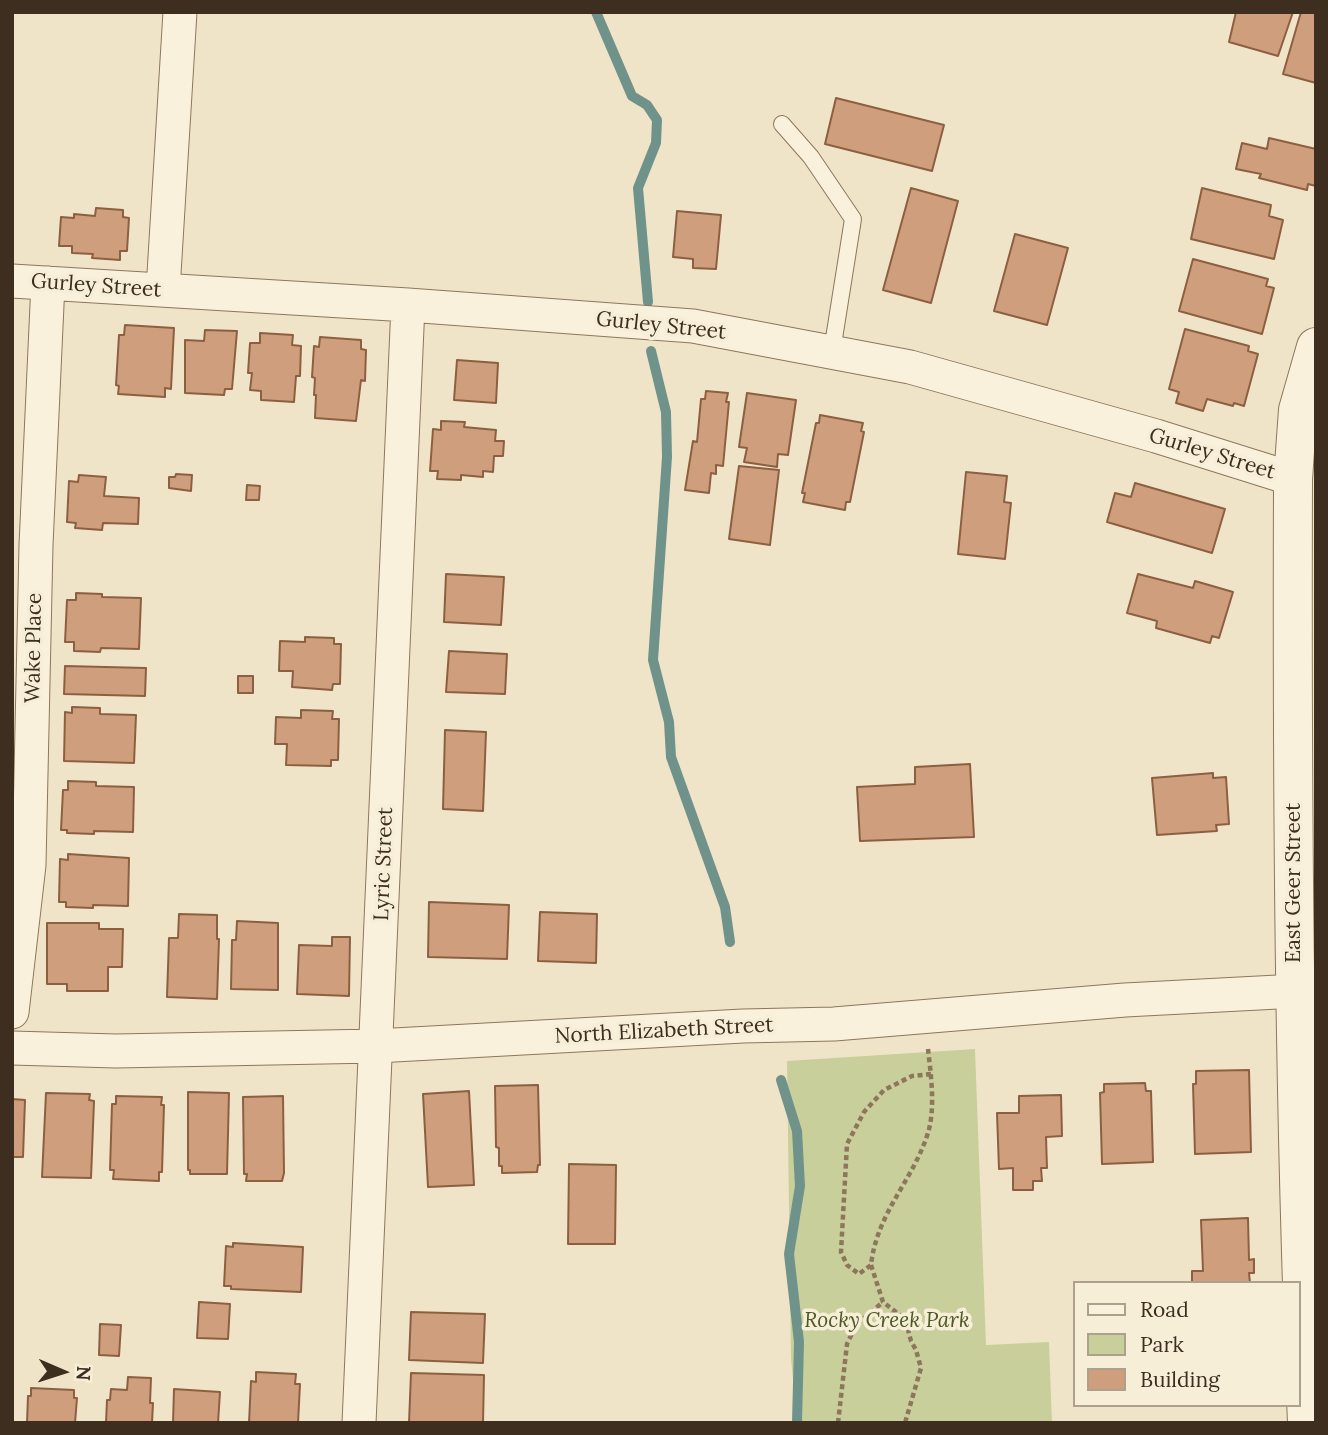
<!DOCTYPE html>
<html>
<head>
<meta charset="utf-8">
<style>
	body { margin:0 }
	#map { position:relative; width:1328px; height:1435px; overflow:hidden; background:#f0e4c8; font-family:Lora,serif }
	canvas { display:block }
	.frame { position:absolute; inset:0; border:14px solid #3d2e20; pointer-events:none }
	.legend { position:absolute; left:1073px; top:1281px; width:228px; height:126px; box-sizing:border-box; background:#f7eed8; border:2px solid #ada18e; margin:0; padding:9px 12px; list-style:none; font-size:21px; color:#3d2e20 }
	.legend li { display:flex; align-items:center; gap:14px; height:35px }
	.legend b { width:35px; border:2px solid #ada18e }
	.north { position:absolute; left:28px; top:1337px; width:70px; height:70px; -webkit-text-stroke:5px #f7eed8; paint-order:stroke; rotate:93deg; font-size:19px; font-weight:700; line-height:28px; text-align:center; color:#3d2e20 }
	.north::after { content:''; display:block; margin:auto; width:24px; height:32px; background:#3d2e20; clip-path:polygon(50% 0,100% 100%,50% 72%,0 100%) }
</style>
</head>
<body>
<div id="map">
<canvas width="1328" height="1435"></canvas>
<div class="frame"></div>
<ul class="legend">
<li><b style="height:9px;background:#faf1dc"></b>Road</li>
<li><b style="height:19px;background:#c9cf9b"></b>Park</li>
<li><b style="height:19px;background:#cf9f7d"></b>Building</li>
</ul>
<div class="north">N</div>
</div>
<script>
const g = document.querySelector('canvas').getContext('2d');
g.lineJoin = 'round';
function fill(path, color) { g.fillStyle = color; g.fill(path, 'evenodd'); }
function trace(path, color, width, dash) { g.strokeStyle = color; g.lineWidth = width; g.lineCap = dash ? 'butt' : 'round'; g.setLineDash(dash || []); g.stroke(path); }
function write(font, color, halo, rows, align = 'center') {
  g.font = font + ' Lora,serif'; g.lineWidth = 7; g.setLineDash([]); g.textBaseline = 'middle'; g.strokeStyle = halo; g.fillStyle = color; for (const [text, x, y, turn = 0] of rows) {
    g.save(); g.translate(x, y); g.rotate((+turn || 0) * Math.PI / 180); g.textAlign = isNaN(turn) ? turn : align; if (halo) g.strokeText(text, 0, 0); g.fillText(text, 0, 0); g.restore();
  }
}
fill(new Path2D(`
	M975,1049L986,1345L1049,1342L1052,1423H797L791,1358L787,1061Z`), '#c9cf9b');
trace(new Path2D(`
	M596,12L632,96L647,105L657,120L656,143L638,188L648,302
	M651,351L666,412L667,457L653,660L669,722L671,757L725,907L730,942
	M781,1080L797,1131L800,1186L789,1254L799,1342L797,1423`), '#6f938a', 10);
const building = new Path2D(`
	M1236,12H1293L1278,56L1229,42Z
	M1301,12H1316V83L1283,74Z
	M836,98L944,125L932,171L825,144Z
	M1269,138L1316,149V186L1308,184L1307,190L1259,178L1261,174L1236,169L1242,143L1267,149Z
	M911,188L958,201L931,303L883,290Z
	M1202,188L1271,205L1269,216L1283,220L1274,259L1191,239Z
	M96,208L123,210V217L129,218L127,251H120V260L92,258L93,254L72,253V246H59L61,217L74,218V214L95,216Z
	M677,211L721,215L716,269L693,268V259L673,257Z
	M1015,234L1068,248L1047,325L994,311Z
	M1193,259L1268,279L1266,286L1274,288L1262,334L1179,311Z
	M125,325L174,328L171,389L165,388V397L118,394L119,386L116,385L119,335H124Z
	M1185,329L1249,346L1248,351L1258,354L1244,406L1234,403L1233,406L1207,399L1203,411L1176,403L1179,392L1169,389Z
	M205,330L237,331L232,389H225L224,395L185,393V340L204,341Z
	M260,333L293,335L292,345L301,346L300,376H296L294,402L261,400V391L250,390L252,373H248L250,343H260Z
	M320,337L361,340V349L366,350L365,381L361,380L356,421L315,418L316,395H314L315,378L312,377L314,346L319,347Z
	M457,360L498,363L496,403L454,400Z
	M706,391L728,393L726,402H729L723,466L716,465V474L711,473L709,493L685,490L693,441L697,442L701,399H705Z
	M747,393L796,400L788,455L778,454L777,467L744,462L747,448L739,447Z
	M820,415L863,423L861,431L864,432L850,502H846L845,510L803,502L805,493H802L816,423H819Z
	M441,421L465,422L464,427L496,430L495,441H504L503,456H494L493,472L483,471V477L461,475V480L437,479L438,471H430L433,429L441,430Z
	M739,466L779,470L770,545L729,539Z
	M966,472L1007,476L1004,502L1011,503L1005,559L958,554Z
	M176,474L192,475L191,491L169,488V477H175Z
	M79,475L106,477L104,496L139,498L138,524L103,523L102,530L75,528L76,523L67,522L69,481L78,482Z
	M1135,483L1225,509L1212,553L1107,522L1115,493L1131,497Z
	M247,485L260,486L259,500H246Z
	M446,574L504,577L501,625L444,622Z
	M1138,574L1193,588L1195,581L1233,592L1219,638L1212,636L1210,643L1156,628L1157,621L1127,613Z
	M76,593L102,594V597L141,598L139,649L101,648L100,652L74,651V642H65L67,600H76Z
	M305,637L334,638V644H341L340,684H333L332,690L292,687L293,671H279L280,641L305,642Z
	M449,651L507,654L505,694L446,692Z
	M65,666L146,668L145,696L64,694Z
	M238,676H253V693H238Z
	M72,707L100,708V714L136,715L134,763L64,761L65,712L72,713Z
	M301,710L333,711L332,719H339L338,760H331V766L286,765L287,744H275L276,717L301,718Z
	M445,730L486,732L483,811L443,809Z
	M970,764L974,837L860,841L857,787L915,784V767Z
	M1213,773V778L1226,777L1229,824L1216,825L1217,831L1157,835L1152,778Z
	M68,781L96,782V786L134,787L133,832L94,831V834L67,833V830H61L63,790H68Z
	M68,854L129,858L128,906L93,905V908L66,907V902H59L60,859L68,860Z
	M429,902L509,905L507,959L428,957Z
	M540,912L597,914L596,963L538,961Z
	M179,914L217,915V939H219L217,999L167,997L169,938H178Z
	M237,921L278,923V990L231,989L232,940H236Z
	M47,923H99V929H123L122,967H108V991H67V984H47Z
	M332,937H350L349,996L297,994L299,945L332,946Z
	M1249,1070L1251,1152L1195,1154L1193,1084H1196V1071Z
	M1145,1083L1146,1091H1151L1153,1162L1102,1164L1100,1093L1104,1092V1084Z
	M538,1085L540,1165H538L537,1172L502,1173V1166H499V1148L496,1147L495,1086Z
	M469,1091L474,1185L428,1187L423,1094Z
	M188,1092L229,1093L227,1174H190V1170H188Z
	M46,1093L90,1094L89,1100L94,1101L91,1178L42,1177Z
	M1061,1095L1062,1136L1046,1137L1047,1168H1041L1042,1181H1033V1190H1013V1168L999,1169L997,1113H1019V1096Z
	M116,1096L162,1097L161,1105H164L162,1172H159V1181L113,1179L114,1170H110L112,1104H116Z
	M283,1096L284,1173L282,1181H246L247,1174H244L243,1097Z
	M12,1099L25,1100L23,1157H12Z
	M569,1164L616,1165L615,1244H568Z
	M1248,1218L1249,1260L1254,1259V1273H1249L1250,1283H1192V1271H1203L1201,1220Z
	M233,1243L303,1247L301,1292L231,1289V1286H224L226,1246L233,1247Z
	M199,1302L230,1304L228,1339L197,1338Z
	M411,1312L485,1314L483,1363L409,1360Z
	M100,1324L121,1325L119,1356L99,1355Z
	M256,1372L296,1374L295,1384H300L298,1423H249L251,1381L256,1382Z
	M411,1373L484,1375L483,1423H409Z
	M128,1377L151,1378L150,1403H153L152,1423H106L107,1400H110L111,1389L127,1390Z
	M31,1388L74,1390V1398H77L75,1423H27L28,1396H31Z
	M174,1389L220,1392L218,1423H173Z`);
fill(building, '#cf9f7d');
trace(building, '#8d5f41', 2);
const service = new Path2D(`
	M782,124L811,157L853,219L832,351`);
const minor = new Path2D(`
	M12,281L408,305L693,326L910,367L1156,436L1293,479
	M163,290L180,12
	M12,1012L29,865L36,545L48,283
	M12,1048L116,1051L376,1046L743,1026L834,1024L1125,1000L1316,990
	M359,1423L408,305`);
const tertiary = new Path2D(`
	M1307,1423C1294,1108 1292,793 1293,479L1298,410L1316,347`);
trace(service, '#8d765c', 18);
trace(minor, '#8d765c', 35);
trace(tertiary, '#8d765c', 40);
trace(new Path2D(`
	M928,1049C931,1076 936,1110 927,1136C911,1183 877,1213 871,1265L859,1274L847,1265L841,1252L847,1144L864,1112L884,1090L912,1076L931,1074
	M871,1265L883,1302L905,1319L911,1341L916,1350L921,1368L905,1423
	M838,1423L847,1344L856,1325L883,1302`), '#8d765c', 4.5, [5, 3.5]);
trace(service, '#faf1dc', 16);
trace(minor, '#faf1dc', 33);
trace(tertiary, '#faf1dc', 38);
write('21px', '#3d2e20', '#f7eed8', [
	["Gurley Street",96,286,4],
	["Gurley Street",661,326,6],
	["Gurley Street",1212,454,17],
	["Wake Place",34,648,-89],
	["Lyric Street",384,864,-88],
	["East Geer Street",1294,883,-90],
	["North Elizabeth Street",664,1031,-3]
]);
write('italic 21px', '#4d5a26', '#f7eed8', [
	["Rocky Creek Park",887,1321]
]);
</script>
</body>
</html>
